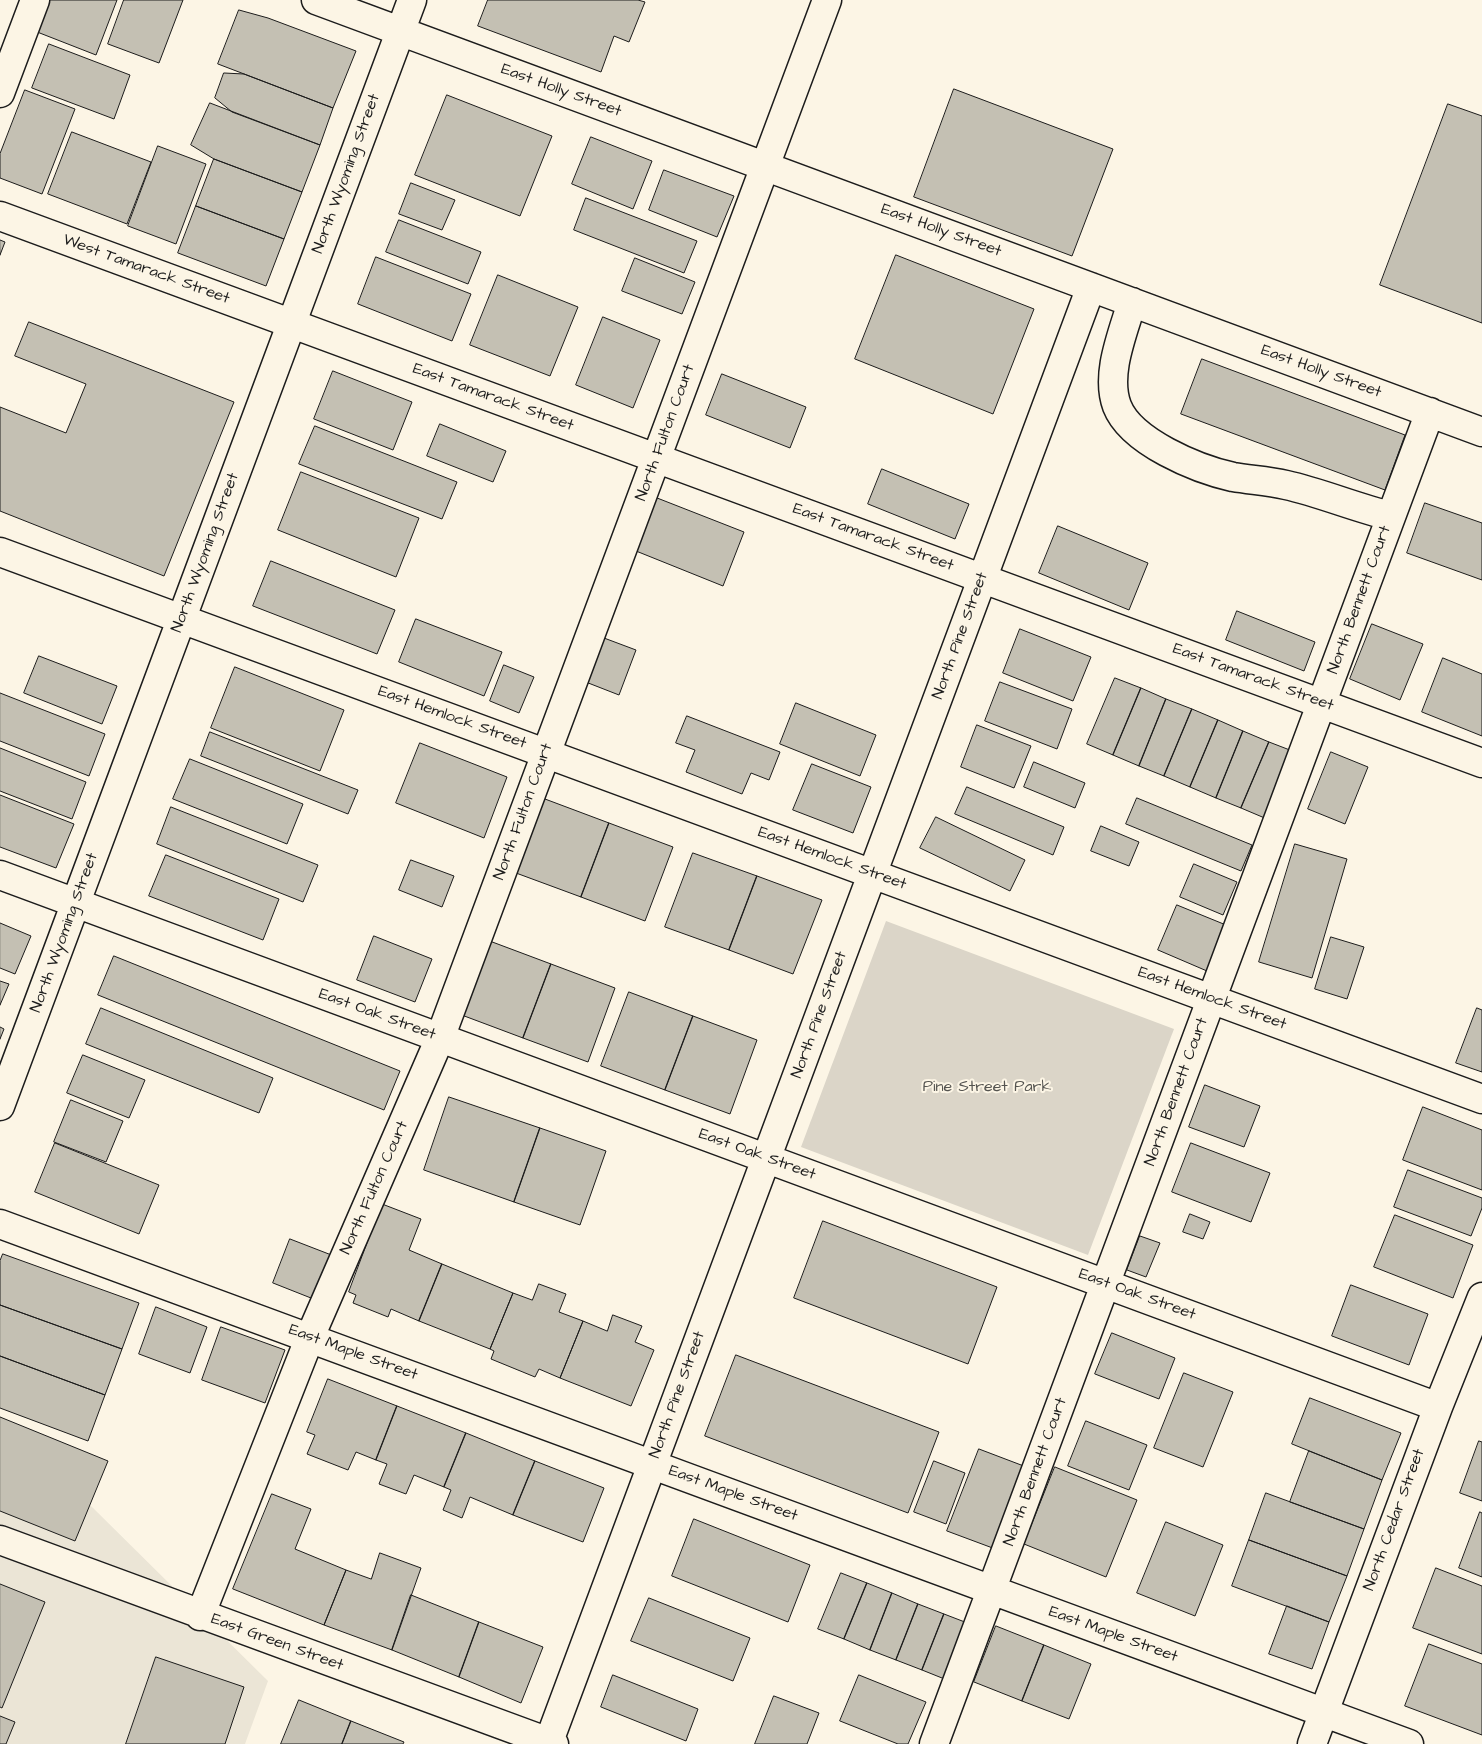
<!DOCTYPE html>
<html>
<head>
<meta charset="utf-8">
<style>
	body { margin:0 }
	canvas { display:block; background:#fcf5e5 }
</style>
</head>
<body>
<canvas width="1482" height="1744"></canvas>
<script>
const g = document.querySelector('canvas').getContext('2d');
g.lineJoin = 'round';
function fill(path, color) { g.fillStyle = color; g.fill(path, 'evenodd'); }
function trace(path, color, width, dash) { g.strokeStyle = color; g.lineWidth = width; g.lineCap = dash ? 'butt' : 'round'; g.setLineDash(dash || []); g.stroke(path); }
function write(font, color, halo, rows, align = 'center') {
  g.font = font + ' "Architects Daughter",sans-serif'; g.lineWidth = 4; g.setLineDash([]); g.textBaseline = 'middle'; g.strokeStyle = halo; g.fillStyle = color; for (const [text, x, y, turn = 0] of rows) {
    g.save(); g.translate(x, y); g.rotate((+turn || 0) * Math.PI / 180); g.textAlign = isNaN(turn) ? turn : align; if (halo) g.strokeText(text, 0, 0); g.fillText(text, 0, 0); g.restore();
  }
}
fill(new Path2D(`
	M0,1416L268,1681L245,1744H0Z`), '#ebe5d6');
fill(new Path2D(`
	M886,921L1174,1029L1088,1255L801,1147Z`), '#dbd5c8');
const building = new Path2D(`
	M43,0H117L96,55L32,30Z
	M124,0H183L159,63L108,44Z
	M488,0H638L645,2L629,42L614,36L601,72L478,26Z
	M239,10L268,18L356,51L333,108L218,64Z
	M49,44L130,75L114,119L32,88Z
	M224,73L244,74L333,108L320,145L232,112L215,98Z
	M954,89L1113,149L1072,256L914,197Z
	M25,90L75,109L42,194L0,178V154Z
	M447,95L552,136L520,216L415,175Z
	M210,103L320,145L302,192L214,159L191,145Z
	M1448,104L1482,116V323L1380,285Z
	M72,132L151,162L127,224L48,194Z
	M591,137L652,161L633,209L572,184Z
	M158,146L206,164L176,244L128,226Z
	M214,159L302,192L284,239L196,206Z
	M664,170L734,196L717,237L649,210Z
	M411,183L455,200L442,230L399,214Z
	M586,198L697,241L684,273L574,230Z
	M196,206L284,239L266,286L178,253Z
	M399,220L481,252L468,284L386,252Z
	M0,240L5,242L0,255Z
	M896,255L1034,309L993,414L855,359Z
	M376,257L471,294L452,341L358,304Z
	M635,258L695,282L682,314L622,291Z
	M498,275L578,307L550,376L470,345Z
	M603,317L660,340L633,408L576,385Z
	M29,322L234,402L164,576L0,511V407L66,433L86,384L15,356Z
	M1202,359L1405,435L1385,490L1181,414Z
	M333,371L412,402L393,450L314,419Z
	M722,374L806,407L790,448L706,415Z
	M440,424L506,451L493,482L427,456Z
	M315,426L457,482L442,519L299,464Z
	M882,469L969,504L955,539L868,504Z
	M301,472L419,518L396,577L278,530Z
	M652,496L744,532L723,586L631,549Z
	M1425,503L1482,523V580L1407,553Z
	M1058,526L1148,563L1129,610L1039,573Z
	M271,561L395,610L377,654L253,606Z
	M1237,611L1315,642L1304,671L1226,640Z
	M416,619L502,652L484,696L399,662Z
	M1372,624L1423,644L1400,700L1350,679Z
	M1020,629L1091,657L1073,701L1003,673Z
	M596,635L636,650L619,695L578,679Z
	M39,656L117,686L102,724L24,693Z
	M1443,658L1482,674V736L1422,712Z
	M504,665L534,677L519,713L490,701Z
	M235,667L344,710L320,771L211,728Z
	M1115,678L1141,688L1113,755L1087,744Z
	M1000,682L1072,709L1057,749L985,721Z
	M1141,688L1166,699L1139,766L1113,755Z
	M0,693L105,734L89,776L0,741Z
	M1166,699L1192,709L1164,776L1139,766Z
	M796,703L876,735L860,776L780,744Z
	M1192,709L1218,720L1190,787L1164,776Z
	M687,716L780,752L769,780L751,773L742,794L686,772L695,750L676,743Z
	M1218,720L1243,731L1216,798L1190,787Z
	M977,725L1031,746L1014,788L961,767Z
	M1243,731L1269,742L1241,808L1216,798Z
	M210,732L358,790L348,814L201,756Z
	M1269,742L1295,752L1267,819L1241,808Z
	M420,743L507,777L484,838L396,803Z
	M0,748L86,782L72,819L0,791Z
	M1331,752L1368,767L1345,824L1308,809Z
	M190,759L303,804L287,844L173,799Z
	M1034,762L1085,783L1075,808L1024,787Z
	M812,764L871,787L853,833L793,810Z
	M967,787L1064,827L1053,855L955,814Z
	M0,795L74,824L56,868L0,847Z
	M1137,798L1252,845L1241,871L1126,824Z
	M545,799L609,823L581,897L516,873Z
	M171,807L318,865L303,902L157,844Z
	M936,817L1025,860L1010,891L920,848Z
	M609,823L673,847L645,921L581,897Z
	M1101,826L1139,842L1129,866L1091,851Z
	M1295,844L1347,859L1312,978L1259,962Z
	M693,853L757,876L729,950L665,927Z
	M166,855L279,899L263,940L149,896Z
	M411,860L454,876L442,907L399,890Z
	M1194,864L1237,882L1223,915L1180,897Z
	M757,876L822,900L793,974L729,950Z
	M1177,905L1226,925L1207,971L1158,950Z
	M0,923L31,936L15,974L0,968Z
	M374,936L432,959L415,1002L357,980Z
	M1331,937L1364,947L1347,999L1315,989Z
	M487,940L551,964L523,1038L459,1014Z
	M114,956L400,1071L384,1110L98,995Z
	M551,964L615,988L588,1062L523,1038Z
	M0,981L9,984L0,1005Z
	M629,992L693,1016L665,1090L601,1066Z
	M101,1008L273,1078L259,1113L86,1044Z
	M1477,1008L1482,1010V1072L1456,1063Z
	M693,1016L757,1040L730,1114L665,1090Z
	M0,1027L4,1029L0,1039Z
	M83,1055L145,1080L129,1118L67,1093Z
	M1205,1085L1260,1106L1244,1147L1189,1127Z
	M449,1097L540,1128L514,1202L424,1170Z
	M71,1100L123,1121L106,1162L54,1142Z
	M1423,1107L1482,1130V1190L1403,1160Z
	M540,1128L606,1151L580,1225L514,1202Z
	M55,1143L159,1185L139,1234L35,1192Z
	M1191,1143L1270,1173L1251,1222L1172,1192Z
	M1408,1170L1482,1198V1208L1471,1236L1394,1207Z
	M382,1204L421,1219L409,1250L442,1264L419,1321L391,1309L388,1317L353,1303L356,1295L349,1292Z
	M1190,1214L1210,1222L1203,1239L1183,1232Z
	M1395,1215L1473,1245L1453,1298L1374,1267Z
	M823,1221L997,1287L968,1364L794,1298Z
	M1140,1236L1160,1243L1146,1277L1127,1270Z
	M290,1239L334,1256L316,1300L273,1283Z
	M3,1254L139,1303L122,1349L0,1305V1261Z
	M442,1264L513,1293L490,1349L419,1321Z
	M539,1284L566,1294L559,1312L583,1321L560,1378L539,1369L535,1377L491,1359L494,1351L490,1349L513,1293L532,1300Z
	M1351,1285L1428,1314L1409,1365L1332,1336Z
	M0,1305L122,1349L105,1395L0,1356Z
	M156,1307L207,1327L190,1373L139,1354Z
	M613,1315L642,1326L635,1342L654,1350L631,1406L560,1378L583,1321L607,1331Z
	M221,1327L285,1350L265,1403L202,1380Z
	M1112,1333L1175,1358L1159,1399L1095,1374Z
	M736,1355L939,1432L908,1513L705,1436Z
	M0,1356L105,1395L88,1441L0,1408Z
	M1184,1373L1233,1392L1203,1467L1154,1448Z
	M328,1379L397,1406L376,1460L356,1452L348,1470L307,1454L315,1435L307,1432Z
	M1310,1398L1401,1433L1382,1480L1292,1444Z
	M397,1406L466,1433L444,1487L414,1475L406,1494L379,1484L387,1464L376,1460Z
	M0,1417L108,1461L75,1541L0,1511Z
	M1086,1421L1147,1445L1129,1490L1068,1466Z
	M466,1433L535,1461L513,1515L470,1497L462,1518L443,1510L451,1490L444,1487Z
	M1479,1441L1482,1442V1501L1460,1493Z
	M979,1449L1029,1468L998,1550L947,1531Z
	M1309,1451L1382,1480L1364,1529L1290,1502Z
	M535,1461L604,1488L583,1542L513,1515Z
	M934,1461L965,1473L946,1524L914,1512Z
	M1055,1467L1137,1500L1106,1577L1024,1544Z
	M1266,1493L1364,1529L1347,1576L1249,1540Z
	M272,1494L311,1509L295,1549L346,1570L324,1625L233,1589Z
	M1480,1512L1482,1513V1577L1459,1568Z
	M694,1519L810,1565L788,1622L672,1576Z
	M1166,1522L1223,1545L1195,1616L1137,1593Z
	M1249,1540L1347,1576L1329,1622L1232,1586Z
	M380,1553L421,1568L392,1650L324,1625L346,1570L371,1579Z
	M1436,1568L1482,1586V1654L1413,1628Z
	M841,1573L867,1583L844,1639L818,1629Z
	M867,1583L892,1593L870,1650L844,1639Z
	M0,1584L45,1602L2,1708L0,1707Z
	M892,1593L918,1604L896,1660L870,1650Z
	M411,1595L479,1622L459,1677L392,1650Z
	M649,1598L750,1638L733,1681L631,1641Z
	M918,1604L944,1614L922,1670L896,1660Z
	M1287,1606L1329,1622L1312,1669L1269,1654Z
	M944,1614L970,1624L947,1680L922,1670Z
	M479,1622L543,1647L521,1703L459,1677Z
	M996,1626L1044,1645L1022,1701L974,1682Z
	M1429,1644L1482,1664V1735L1405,1706Z
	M1044,1645L1091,1664L1069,1719L1022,1701Z
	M156,1657L244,1687L225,1744H126Z
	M613,1675L698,1709L686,1741L601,1707Z
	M859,1675L926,1702L908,1744H898L840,1721Z
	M774,1696L819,1713L807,1744H755Z
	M299,1700L351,1721L342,1744H281Z
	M0,1716L15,1722L6,1744H0Z
	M351,1721L404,1742L403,1744H342Z`);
fill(building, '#c4c0b3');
trace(building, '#1c1c1c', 1);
const minor = new Path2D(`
	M316,0L1482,432
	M0,93L35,0
	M0,216L1482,763
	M1132,302C1123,333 1105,374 1117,406C1131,442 1197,469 1233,477C1251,480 1269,481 1286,485C1322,493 1356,508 1391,516
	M0,552L1482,1099
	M0,875L1438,1407
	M0,1106L412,0
	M0,1224L1409,1744
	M0,1540L554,1744
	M200,1616L310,1337L440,1038L827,0
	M548,1744L1091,287
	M934,1744L1430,412
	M1312,1744L1438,1407L1482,1297`);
trace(minor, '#1c1c1c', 31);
trace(minor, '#fcf5e5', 28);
write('16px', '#1c1c1c', '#fcf5e5', [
	["East Holly Street",561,91,20],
	["North Wyoming Street",347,174,-70],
	["East Holly Street",941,231,20],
	["West Tamarack Street",146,270,20],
	["East Holly Street",1321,372,20],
	["East Tamarack Street",493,398,20],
	["North Fulton Court",666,433,-70],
	["East Tamarack Street",873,538,20],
	["North Wyoming Street",206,553,-70],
	["North Bennett Court",1360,600,-70],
	["North Pine Street",961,636,-70],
	["East Tamarack Street",1253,678,20],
	["East Hemlock Street",452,718,20],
	["North Fulton Court",524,812,-70],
	["East Hemlock Street",832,859,20],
	["North Wyoming Street",65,933,-70],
	["East Hemlock Street",1212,999,20],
	["East Oak Street",377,1015,20],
	["North Pine Street",820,1015,-70],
	["North Bennett Court",1177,1092,-70],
	["East Oak Street",757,1155,20],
	["North Fulton Court",375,1188,-66],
	["East Oak Street",1137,1295,20],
	["East Maple Street",353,1353,20],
	["North Pine Street",678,1395,-70],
	["North Bennett Court",1036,1472,-70],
	["East Maple Street",733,1494,20],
	["North Cedar Street",1395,1520,-70],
	["East Maple Street",1113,1635,20],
	["East Green Street",277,1643,20]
]);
write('16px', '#555450', '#fcf5e5', [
	["Pine Street Park",987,1088]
]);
</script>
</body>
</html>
